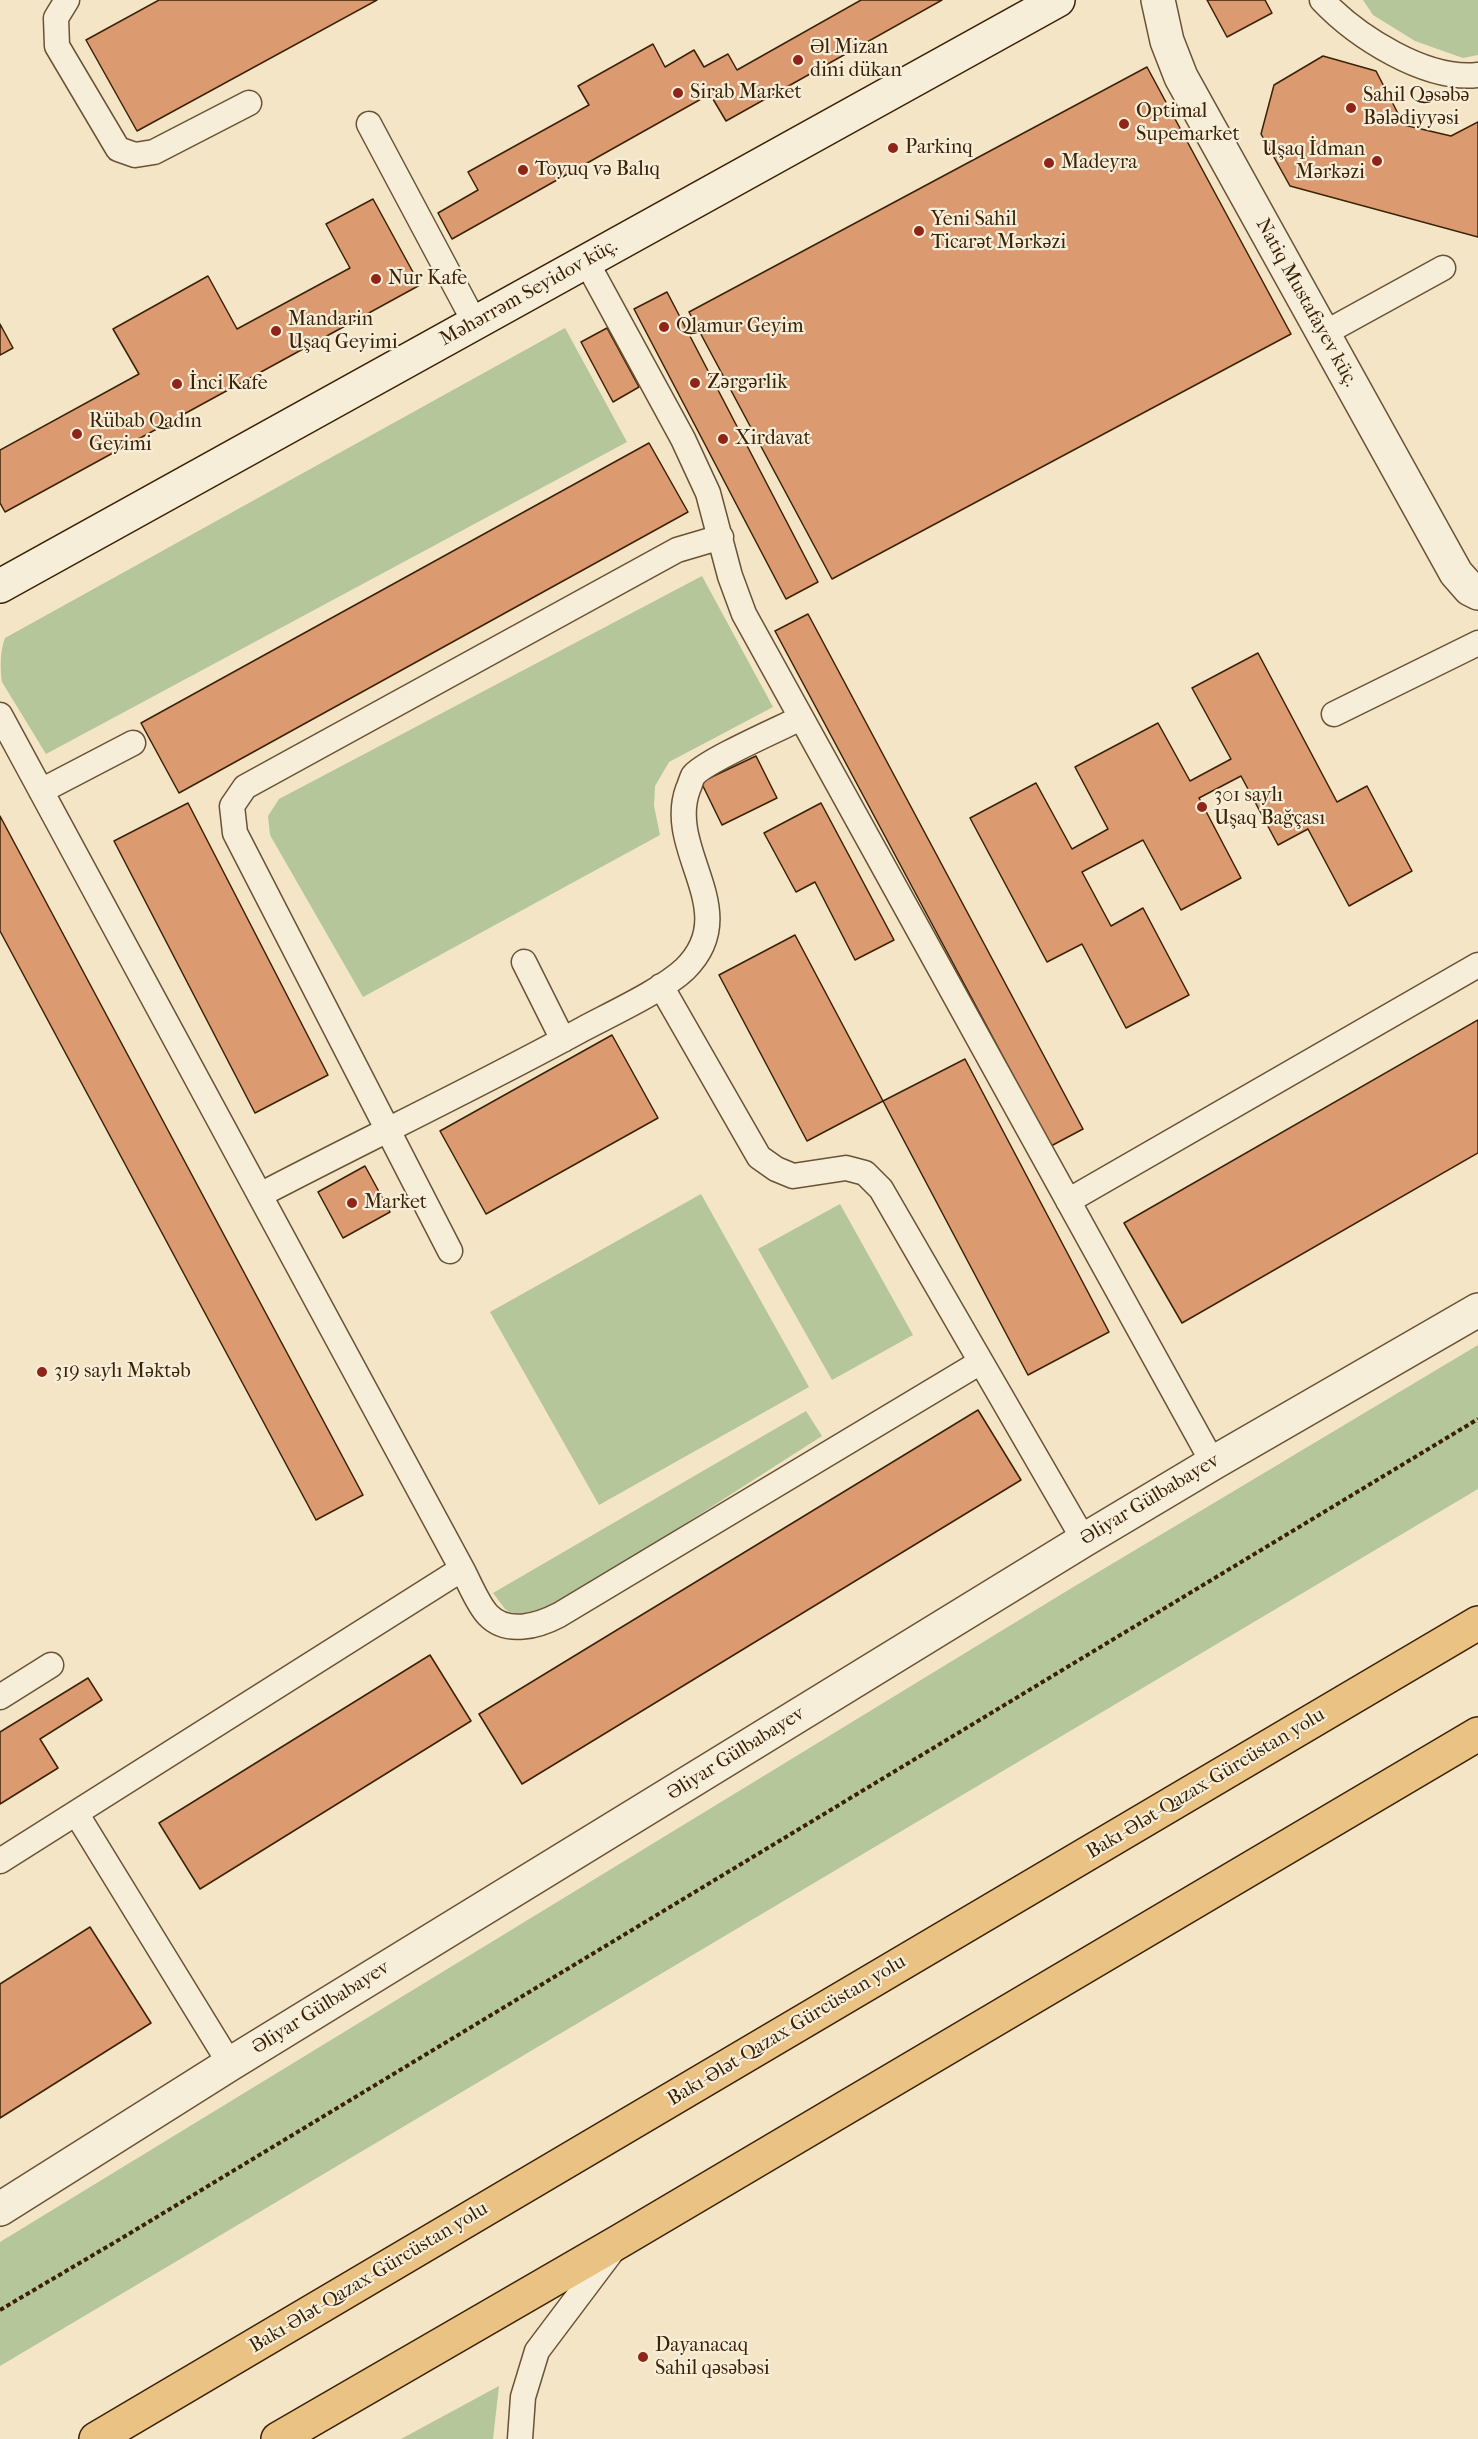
<!DOCTYPE html>
<html>
<head>
<meta charset="utf-8">
<style>
	body { margin:0 }
	canvas { display:block; background:#f3e5c6 }
</style>
</head>
<body>
<canvas width="1478" height="2439"></canvas>
<script>
const g = document.querySelector('canvas').getContext('2d');
g.lineJoin = 'round';
function fill(path, color) { g.fillStyle = color; g.fill(path, 'evenodd'); }
function trace(path, color, width, dash) { g.strokeStyle = color; g.lineWidth = width; g.lineCap = dash ? 'butt' : 'round'; g.setLineDash(dash || []); g.stroke(path); }
function write(font, color, halo, rows, align = 'center') {
  g.font = font + ' "IM FELL French Canon",serif'; g.lineWidth = 4.5; g.setLineDash([]); g.textBaseline = 'middle'; g.strokeStyle = halo; g.fillStyle = color; for (const [text, x, y, turn = 0] of rows) {
    g.save(); g.translate(x, y); g.rotate((+turn || 0) * Math.PI / 180); g.textAlign = isNaN(turn) ? turn : align; if (halo) g.strokeText(text, 0, 0); g.fillText(text, 0, 0); g.restore();
  }
}
fill(new Path2D(`
	M1363,0H1478V55L1463,58L1415,41L1373,15Z
	M565,328L627,442L46,754L2,682C0,668 0,651 5,638Z
	M702,576L773,707L669,762L655,786L654,806L660,835L363,997L270,835L268,816L279,799Z
	M701,1194L809,1387L599,1505L490,1312Z
	M840,1204L913,1335L832,1380L758,1249Z
	M1478,1345V1489L0,2366V2242L1070,1589Z
	M806,1411L822,1436L552,1609L515,1616L505,1609L493,1593Z
	M499,2386L493,2439H401Z`), '#b4c69a');
const building = new Path2D(`
	M159,0H377L137,131L86,40Z
	M861,0H942L726,121L710,94L452,239L438,213L478,190L468,172L589,105L578,86L653,44L665,67L694,50L704,67L728,54L737,70Z
	M1207,0H1265L1272,13L1227,37Z
	M1323,56L1376,71L1404,125L1451,136L1478,122V237L1290,186L1261,134L1274,85Z
	M1147,67L1291,334L832,579L689,312Z
	M373,199L420,285L5,512L0,503V450L139,374L113,329L208,276L237,329L350,268L326,224Z
	M667,292L818,582L786,599L634,309Z
	M0,324L13,348L0,355Z
	M607,328L639,387L613,402L581,342Z
	M649,443L688,512L179,793L141,723Z
	M808,614L1083,1129L1051,1146L775,631Z
	M1258,653L1337,802L1367,786L1412,871L1349,906L1308,829L1278,845L1241,776L1199,798L1241,878L1181,910L1143,840L1082,872L1111,926L1143,908L1189,995L1126,1028L1082,944L1047,962L970,818L1036,783L1072,849L1108,829L1075,767L1158,723L1190,781L1231,759L1192,688Z
	M756,756L777,798L722,825L701,782Z
	M188,803L328,1075L255,1113L114,841Z
	M821,803L894,940L855,960L815,882L796,892L764,833Z
	M0,816L363,1495L316,1520L0,931Z
	M795,935L883,1101L807,1141L719,975Z
	M1478,1020V1153L1182,1323L1124,1223Z
	M612,1035L658,1118L486,1214L440,1131Z
	M965,1059L1109,1332L1028,1375L883,1101Z
	M365,1166L390,1212L343,1238L318,1192Z
	M978,1410L1021,1480L522,1784L479,1714Z
	M430,1655L471,1721L200,1889L159,1823Z
	M88,1678L102,1700L40,1739L58,1768L0,1804V1732Z
	M90,1927L151,2023L0,2118V1984Z`);
fill(building, '#dc9a70');
trace(building, '#3c2205', 1.5);
const lane = new Path2D(`
	M67,0L56,18L57,46L118,149L135,155L154,152L249,103
	M1322,0C1357,37 1426,81 1478,75
	M369,124L475,323
	M586,261L683,439L708,493L730,576L744,614L1213,1463
	M1323,334L1443,268
	M1334,714L1478,643
	M0,715L462,1569L0,1861
	M41,791L133,743
	M524,962L563,1040
	M661,986L759,1157L776,1169L793,1176L846,1168L865,1173L881,1189L1084,1540
	M260,1195C367,1139 477,1087 583,1029C611,1014 663,990 685,969C744,911 665,851 688,789C690,785 691,780 693,776C703,762 781,728 801,718
	M1068,1201L1478,965
	M450,1251L235,833L232,806L245,787L677,550L721,537
	M462,1569C469,1582 478,1605 488,1615C507,1635 538,1626 559,1615L979,1363
	M0,1697L51,1665
	M76,1813L230,2064
	M520,2439L523,2397L537,2351L613,2250`);
const street = new Path2D(`
	M1158,0L1167,41L1181,77L1456,573L1470,589L1478,593
	M0,2209L230,2064L1084,1540L1213,1463L1478,1310`);
const secondary = new Path2D(`
	M0,586L1058,0`);
const highway = new Path2D(`
	M96,2439L1478,1623
	M278,2439L620,2241L1478,1734`);
trace(lane, '#6a5335', 27);
trace(street, '#6a5335', 36);
trace(secondary, '#3c2205', 36);
trace(highway, '#3c2205', 36);
trace(new Path2D(`
	M0,2310L122,2238L1478,1419`), '#3c2205', 4, [4.5, 3]);
trace(lane, '#f7eeda', 24);
trace(street, '#f7eeda', 33);
trace(secondary, '#f7eeda', 33);
trace(highway, '#eac283', 33);
for (const [x, y, r, color] of [
	[798,60,6,"#8f2418"],
	[678,93,6,"#8f2418"],
	[1351,108,6,"#8f2418"],
	[1124,124,6,"#8f2418"],
	[893,148,6,"#8f2418"],
	[1377,161,6,"#8f2418"],
	[1049,163,6,"#8f2418"],
	[523,170,6,"#8f2418"],
	[919,231,6,"#8f2418"],
	[376,279,6,"#8f2418"],
	[664,327,6,"#8f2418"],
	[276,331,6,"#8f2418"],
	[695,383,6,"#8f2418"],
	[177,384,6,"#8f2418"],
	[77,434,6,"#8f2418"],
	[723,439,6,"#8f2418"],
	[1202,807,6,"#8f2418"],
	[352,1203,6,"#8f2418"],
	[42,1372,6,"#8f2418"],
	[643,2357,6,"#8f2418"]
]) { const dot = new Path2D(); dot.arc(x, y, r, 0, 2 * Math.PI); g.fillStyle = color; g.fill(dot); trace(dot, '#f7eeda', 2); }
write('20px', '#3c2205', '#f7eeda', [
	["Əl Mizan",810,48],
	["dini dükan",810,71],
	["Sirab Market",690,93],
	["Sahil Qəsəbə",1363,96],
	["Bələdiyyəsi",1363,119],
	["Optimal",1136,112],
	["Supemarket",1136,135],
	["Parkinq",905,148],
	["Uşaq İdman",1365,150,"right"],
	["Mərkəzi",1365,173,"right"],
	["Madeyra",1061,163],
	["Toyuq və Balıq",535,170],
	["Yeni Sahil",931,220],
	["Ticarət Mərkəzi",931,243],
	["Nur Kafe",388,279],
	["Mandarin",288,320],
	["Uşaq Geyimi",288,343],
	["Qlamur Geyim",676,327],
	["Zərgərlik",707,383],
	["İnci Kafe",189,384],
	["Rübab Qadın",89,422],
	["Geyimi",89,445],
	["Xirdavat",735,439],
	["301 saylı",1214,796],
	["Uşaq Bağçası",1214,819],
	["Market",364,1203],
	["319 saylı Məktəb",54,1372],
	["Dayanacaq",655,2346],
	["Sahil qəsəbəsi",655,2369]
], 'left');
write('20px', '#3c2205', '#f7eeda', [
	["Məhərrəm Seyidov küç.",529,293,-29],
	["Natiq Mustafayev küç.",1306,303,61],
	["Əliyar Gülbabayev",1150,1500,-31],
	["Əliyar Gülbabayev",736,1754,-32],
	["Bakı-Ələt-Qazax-Gürcüstan yolu",1206,1784,-31],
	["Əliyar Gülbabayev",321,2008,-32],
	["Bakı-Ələt-Qazax-Gürcüstan yolu",787,2031,-31],
	["Bakı-Ələt-Qazax-Gürcüstan yolu",369,2278,-31]
]);
</script>
</body>
</html>
